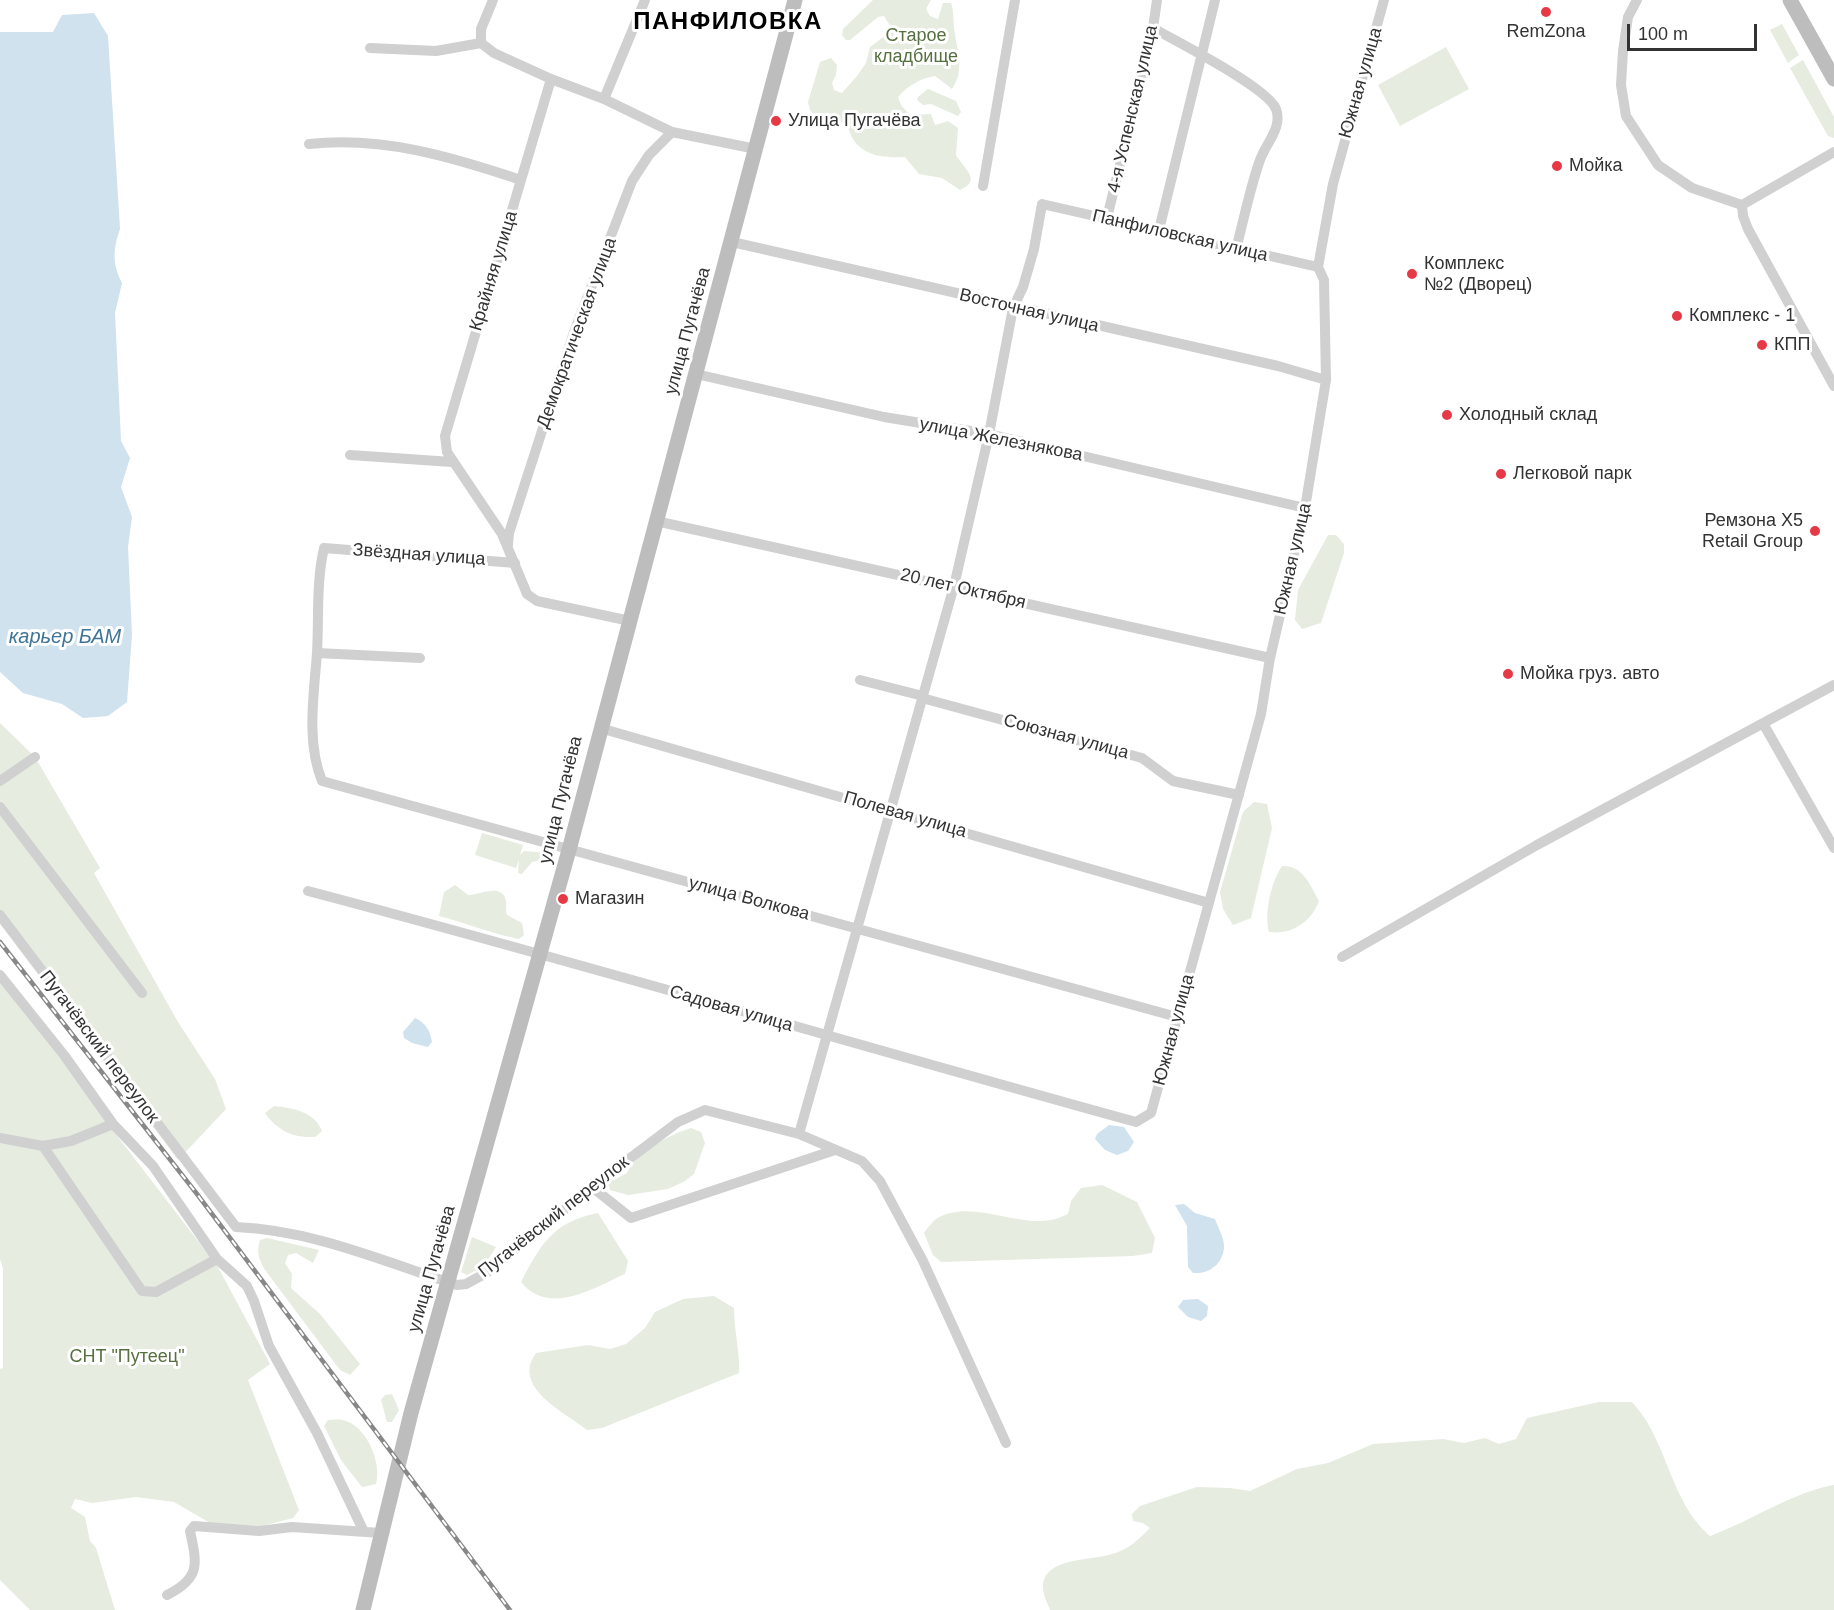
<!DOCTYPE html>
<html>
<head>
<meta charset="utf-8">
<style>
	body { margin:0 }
	#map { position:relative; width:1834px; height:1610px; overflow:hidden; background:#fff; font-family:Arial,sans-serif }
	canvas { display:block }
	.scale { position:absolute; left:1627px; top:24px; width:130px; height:27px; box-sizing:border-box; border:3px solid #333; border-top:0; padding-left:8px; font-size:18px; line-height:21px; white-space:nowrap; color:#333; -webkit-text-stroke:4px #fff; paint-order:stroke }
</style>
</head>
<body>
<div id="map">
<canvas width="1834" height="1610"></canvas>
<div class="scale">100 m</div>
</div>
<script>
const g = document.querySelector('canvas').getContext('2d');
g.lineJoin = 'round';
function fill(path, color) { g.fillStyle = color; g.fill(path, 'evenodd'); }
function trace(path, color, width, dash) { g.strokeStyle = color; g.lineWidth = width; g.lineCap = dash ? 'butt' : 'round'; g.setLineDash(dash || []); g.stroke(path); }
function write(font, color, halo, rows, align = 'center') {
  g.font = font + ' Arial,sans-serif'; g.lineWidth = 6; g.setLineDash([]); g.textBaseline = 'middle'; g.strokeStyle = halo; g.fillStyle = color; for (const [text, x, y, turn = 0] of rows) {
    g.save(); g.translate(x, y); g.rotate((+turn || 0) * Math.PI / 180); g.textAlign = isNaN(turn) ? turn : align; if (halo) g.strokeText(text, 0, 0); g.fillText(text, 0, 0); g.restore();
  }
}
fill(new Path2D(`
	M873,0H931L926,9L930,16L938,19L943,3H951C954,12 953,18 954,27C956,49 966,69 952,89L935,76C919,79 909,85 898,97L901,105L910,115L931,114L935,125L948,121L958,128L956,155C963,168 983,180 960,190L942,178L919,174L905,157C885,158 865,157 853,139C849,133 849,127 845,122L822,125L810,110L808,102L820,62L831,58L837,65L836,75L832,83L834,90L842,93L857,76L866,63L870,47L882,38L891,27L884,16L878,17L850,40H846L842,35L843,29Z
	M1782,24L1799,55L1788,63L1770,30Z
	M1446,47L1469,89L1400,126L1378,85Z
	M1803,60L1834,117V138L1828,136L1790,68Z
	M928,89L956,101L961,112L958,116L931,104L923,105L917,100L918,97Z
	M1328,535H1336L1344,544V553L1321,623L1302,629L1295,620L1298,590Z
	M0,723L35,757L100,868L94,873L178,1022L215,1079L226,1109L178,1160L0,924Z
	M1254,802L1267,804L1272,828L1251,918L1233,925L1223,909L1220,892L1243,812Z
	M482,833L523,845L520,855L524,851L549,853L552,858L532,862L522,874L518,873L519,860L516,868L475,855Z
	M1282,866C1303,865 1310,885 1319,901C1311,922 1292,935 1269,932C1264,914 1271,882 1282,866Z
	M455,885L468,895C480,895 502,882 506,901C507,906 505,909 507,915L522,923L524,935L519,939C492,934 466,923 439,916L444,892Z
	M0,981L54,1047L98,1111L218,1267L270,1364L248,1380L299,1510L293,1518L262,1526L210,1523L174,1502L136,1497L92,1503L75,1499L71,1508L85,1517L90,1541L96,1548L115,1610H30L0,1580V1369L3,1368V1268L0,1259Z
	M274,1106C293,1108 315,1112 322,1131L315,1137C293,1138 278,1131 265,1113Z
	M691,1128L701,1132L705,1143L694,1174L685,1181L668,1189L628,1195L610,1190L608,1183L627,1173C637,1151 669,1135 691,1128Z
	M1102,1185L1137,1202L1155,1238L1152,1253L1133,1256L941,1262L933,1255L924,1233C927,1229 932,1222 936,1219C971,1198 1015,1227 1051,1220C1057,1219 1063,1216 1068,1214L1071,1201L1081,1188Z
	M598,1213L628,1261L625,1274C592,1289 549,1316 521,1282C541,1244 553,1222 598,1213Z
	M472,1237L496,1247L484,1266L467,1275L461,1272Z
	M267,1238L319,1250L313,1263L296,1253L288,1255L285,1263L292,1274L291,1288L320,1314L360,1364L350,1375L340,1370L265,1270C259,1259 256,1253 260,1240Z
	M714,1296L734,1308C734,1330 740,1352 739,1373L602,1428L587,1430C565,1412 511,1388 536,1353L588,1345L610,1349L626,1344L645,1328L655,1312L683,1299Z
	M392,1394L399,1410L392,1422H387L381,1400L385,1395Z
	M1599,1402H1632C1668,1440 1669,1501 1710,1536C1751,1521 1793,1492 1834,1485V1610H1050C1048,1604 1043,1595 1043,1588C1042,1557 1091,1561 1112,1554C1128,1550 1139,1539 1150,1528L1143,1523L1133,1521L1132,1514L1140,1506L1197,1487L1230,1488L1250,1491L1297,1469L1328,1463L1373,1444L1443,1439L1464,1443L1485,1438L1499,1444L1516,1439L1527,1418Z
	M328,1420C332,1420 339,1419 343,1420C367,1426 382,1463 376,1484L362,1487L341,1460L324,1426Z`), '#e6ecdf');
fill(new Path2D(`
	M94,13L108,36L120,229C113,249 112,264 122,283L115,313L121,441L130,458L121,487L132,517L128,547L132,635L127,702L108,716L83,718L62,704L23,693L0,672V32H53L62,15Z
	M415,1018C426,1023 430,1030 432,1042L428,1047L412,1043L404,1038L403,1032Z
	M1109,1125L1124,1127L1134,1142L1128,1151L1117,1155L1105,1150L1095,1139L1097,1134Z
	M1184,1204L1195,1213L1215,1219C1218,1227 1225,1240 1224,1248C1222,1265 1209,1274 1193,1273L1188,1267L1187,1226L1175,1205Z
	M1198,1299L1208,1306L1207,1316L1201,1321L1188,1317L1178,1307L1183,1300Z`), '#cfe2ee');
trace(new Path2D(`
	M1637,0L1628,17L1623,51L1621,85L1626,116L1658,165L1692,188L1742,205L1834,152
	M1153,28C1177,42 1267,87 1276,109C1283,127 1266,143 1260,160C1250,188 1244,219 1236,249
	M481,43L494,53L551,79L604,99L672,132L756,149
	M481,43V29L493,0
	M370,48L436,51L481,43
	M551,79L445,436L447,452L502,534L527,594L537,601L630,621
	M604,99L645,0
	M309,144C383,136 452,157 521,180
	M983,186L1015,0
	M1742,205L1743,216L1748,229L1834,386
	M1107,218L1153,28L1157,0
	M1159,230L1215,0
	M732,242L1278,366L1326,380
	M696,374L884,417L989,434L1305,508
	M350,455L452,462
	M656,521L1270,658
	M508,545L509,533L574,332L632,181L649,155L672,132
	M515,563L324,548C316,583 319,618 317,653C314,694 306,742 322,781L1177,1017
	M317,653L420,658
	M860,680L923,696
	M922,698L1142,758L1173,781L1239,795
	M1764,725L1834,848
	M600,728L1209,903
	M0,781L35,757
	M0,807L142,993
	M308,891C585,964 860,1046 1136,1122L1151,1113L1261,714L1270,658L1305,508L1326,380L1324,280L1318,267L1333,184L1384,0
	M0,915L236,1227C313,1230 385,1262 457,1285L466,1284L488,1272L592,1187L678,1122L705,1110L799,1134L862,1161L880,1181L923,1261L1006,1443
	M1342,957L1537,845L1834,685
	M0,975L64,1055L113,1124L153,1166L217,1259L247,1286L254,1301L269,1346L317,1433L364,1532
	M799,1134L954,586L989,434L1013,308L1023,287L1034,249L1042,204L1318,267
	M0,1138L43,1146L71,1141L113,1124
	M43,1146L142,1291L156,1292L217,1259
	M592,1187L631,1218L835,1150
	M167,1595C201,1578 197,1564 190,1531L194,1526L259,1531L292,1527L381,1533`), '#d0d0d0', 10);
trace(new Path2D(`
	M1790,0L1834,79
	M363,1610L411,1413L569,850L795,0`), '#bdbdbd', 15);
const rail = new Path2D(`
	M0,942L197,1194L510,1610`);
trace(rail, '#888', 4.5);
trace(rail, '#fff', 2, [7]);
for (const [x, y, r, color] of [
	[1546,12,6,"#e63946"],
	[776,121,6,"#e63946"],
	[1557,166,6,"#e63946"],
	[1412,274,6,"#e63946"],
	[1677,316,6,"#e63946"],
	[1762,345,6,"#e63946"],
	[1447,415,6,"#e63946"],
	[1501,474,6,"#e63946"],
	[1815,531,6,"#e63946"],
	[1508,674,6,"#e63946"],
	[563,899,6,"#e63946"]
]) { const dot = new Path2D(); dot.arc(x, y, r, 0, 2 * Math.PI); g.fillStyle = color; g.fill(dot); trace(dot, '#fff', 2); }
write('18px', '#333', '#fff', [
	["RemZona",1546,32,"center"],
	["Улица Пугачёва",788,121],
	["Мойка",1569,166],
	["Комплекс",1424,264],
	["№2 (Дворец)",1424,285],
	["Комплекс - 1",1689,316],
	["КПП",1774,345],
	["Холодный склад",1459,415],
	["Легковой парк",1513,474],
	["Ремзона X5",1803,521,"right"],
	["Retail Group",1803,542,"right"],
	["Мойка груз. авто",1520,674],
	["Магазин",575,899]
], 'left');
write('18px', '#56703f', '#fff', [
	["Старое",916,36],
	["кладбище",916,57],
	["СНТ \"Путеец\"",127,1357]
]);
write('18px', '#333', '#fff', [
	["Южная улица",1361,83,-74],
	["4-я Успенская улица",1133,109,-77],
	["Панфиловская улица",1180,236,13],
	["Крайняя улица",494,271,-73],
	["Восточная улица",1029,311,13],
	["улица Пугачёва",688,331,-75],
	["Демократическая улица",577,333,-70],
	["улица Железнякова",1001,440,11],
	["Звёздная улица",419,555,4],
	["Южная улица",1293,559,-77],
	["20 лет Октября",963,589,13],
	["Союзная улица",1066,737,15],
	["улица Пугачёва",561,800,-76],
	["Полевая улица",905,815,16],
	["улица Волкова",749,899,15],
	["Садовая улица",731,1009,16],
	["Южная улица",1174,1030,-75],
	["Пугачёвский переулок",99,1047,53],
	["Пугачёвский переулок",554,1217,-38],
	["улица Пугачёва",432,1269,-74]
]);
write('italic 20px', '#3f7597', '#fff', [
	["карьер БАМ",65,637]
]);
g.letterSpacing = '1.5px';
write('bold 24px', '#000', '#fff', [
	["ПАНФИЛОВКА",728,22]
]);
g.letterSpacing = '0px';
</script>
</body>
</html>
